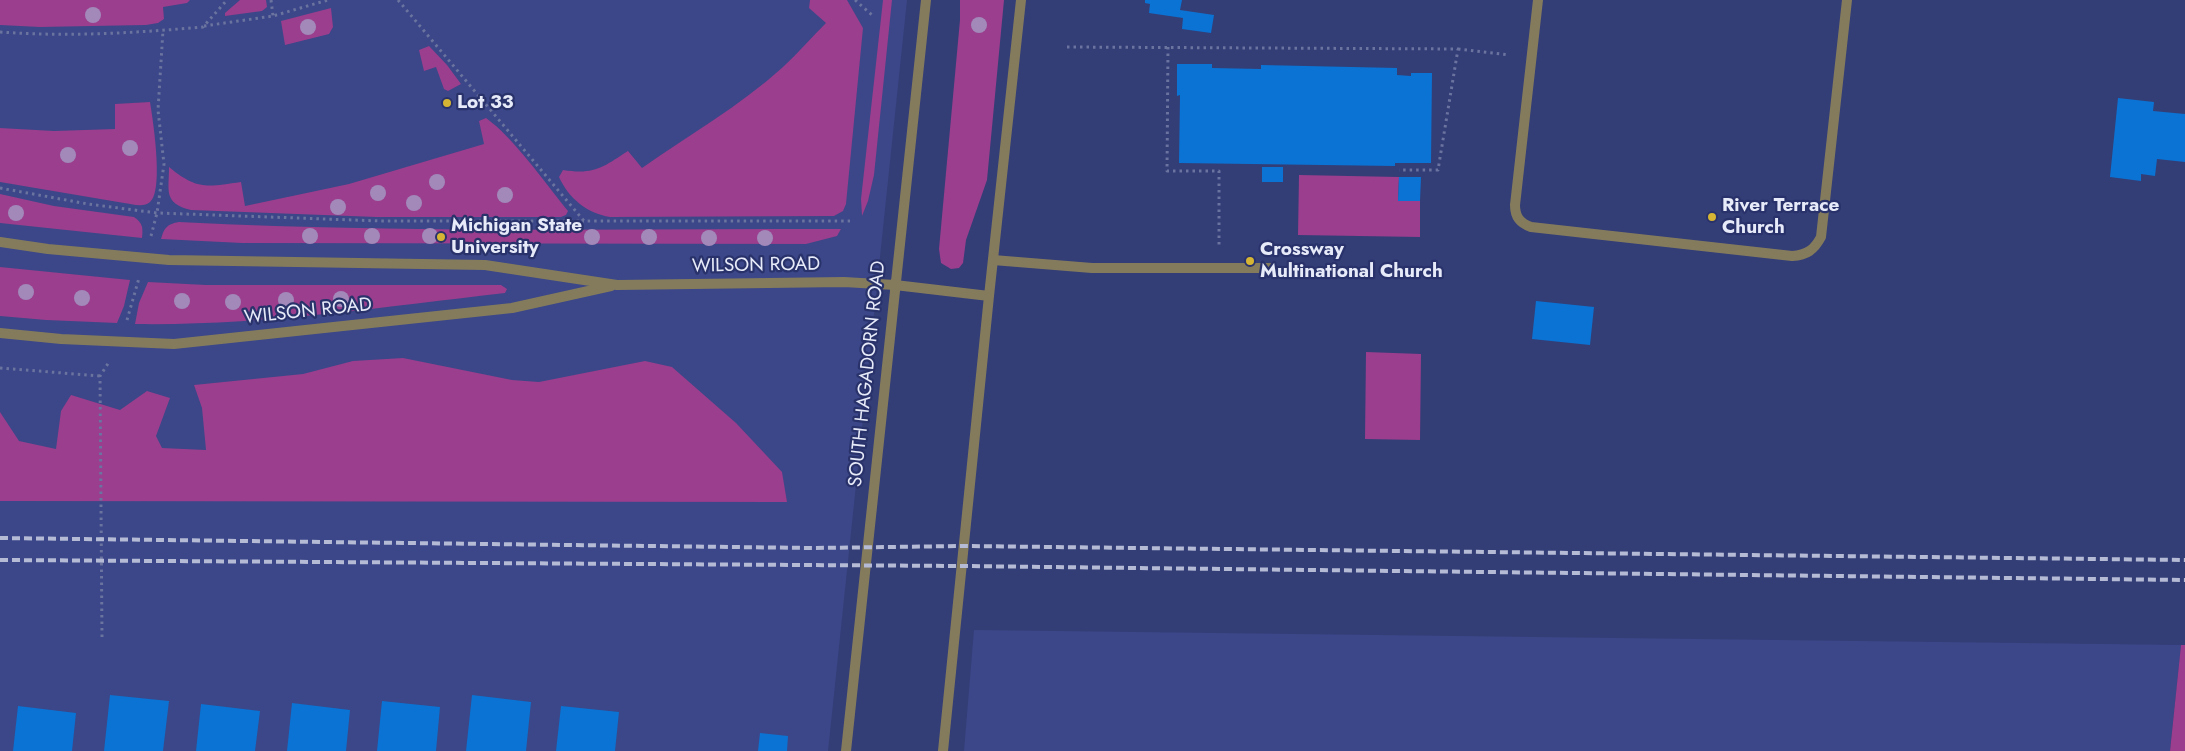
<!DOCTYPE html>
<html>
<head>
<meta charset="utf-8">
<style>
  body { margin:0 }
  canvas { display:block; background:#333d76 }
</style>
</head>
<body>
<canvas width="2185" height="751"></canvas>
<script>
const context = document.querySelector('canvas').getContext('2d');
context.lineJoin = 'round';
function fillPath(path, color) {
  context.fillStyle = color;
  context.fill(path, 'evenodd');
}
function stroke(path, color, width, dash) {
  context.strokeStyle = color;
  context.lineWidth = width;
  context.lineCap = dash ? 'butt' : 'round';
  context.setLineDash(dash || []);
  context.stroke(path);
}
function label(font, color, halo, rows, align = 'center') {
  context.font = font + ' Jost,sans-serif';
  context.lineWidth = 4.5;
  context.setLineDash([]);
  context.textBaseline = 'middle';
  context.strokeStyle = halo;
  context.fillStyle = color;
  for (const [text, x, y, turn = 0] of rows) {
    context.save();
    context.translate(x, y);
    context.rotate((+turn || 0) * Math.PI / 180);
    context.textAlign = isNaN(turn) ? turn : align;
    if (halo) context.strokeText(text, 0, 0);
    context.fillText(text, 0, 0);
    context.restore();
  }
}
fillPath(new Path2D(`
  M0,0H907L828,751H0Z
  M974,630L2181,645L2170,751H964Z`), '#3b4788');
fillPath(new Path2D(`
  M0,0H190L187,3L163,7L164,19L158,23L146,25L40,27L0,25Z
  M240,0H266L267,7L262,11L225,16V13Z
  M810,0H847L863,28L846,204L843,211L834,216L610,217C587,213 569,199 559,177L563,170C595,175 603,167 628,151L642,168C689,135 740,106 783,67C798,53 812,37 826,23L809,8Z
  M883,0H892L874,175L868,201L862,216L861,199Z
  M960,0H1004L987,180L966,240L963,263L959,268L951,269L941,263L939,249L960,20Z
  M331,8L333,27L329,34L285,45L281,21Z
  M429,46L447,65L461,84L448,91L444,89L436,67L424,71L419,50Z
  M150,102C153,120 164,191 150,202C144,208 131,204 124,203L0,182V128L54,131L115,129V104Z
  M486,118C513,137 546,184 568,211L566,215L561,217H376L191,210C163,203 169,191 169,167C197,190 206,187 241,182L245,206L349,184L484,144L479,121Z
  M1299,175L1399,177L1398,201H1420V237L1298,235Z
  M0,194L54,206L134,217C143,223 143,228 142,238L0,223Z
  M179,222C400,233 621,229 841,229L837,236L806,244L242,243L161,239C164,228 167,224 179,222Z
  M0,267L130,280L124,306L117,323L46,320L0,316Z
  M148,282L206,285H501L507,289L505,293C382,307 258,326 135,324L139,303Z
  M1366,352L1421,354L1420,440L1365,439Z
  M403,358L512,380L539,382L645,361L672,367L736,423L782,472L787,502L0,501V412L19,441L56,449L61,411L71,395L120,410L147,391L170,398L156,436L162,448L206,450L202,408L194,385L303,374L353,361Z
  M2181,645H2185V751H2170Z`), '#9a3e8d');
fillPath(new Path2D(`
  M1145,0H1182L1180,10L1214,15L1211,33L1182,29L1183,18L1149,13L1150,4L1145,3Z
  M1177,64H1212V68L1261,69V65L1397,68V75L1411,76V73H1432L1431,163H1395V166L1179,163L1180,95L1177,96Z
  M2118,98L2154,102L2153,111L2185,114V162L2157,159L2155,176L2141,174V181L2110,177Z
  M1262,167H1283V182H1262Z
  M1399,177H1421L1420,201H1398Z
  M1536,301L1594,307L1590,345L1532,339Z
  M110,695L169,701L163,751H104Z
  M472,695L531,702L526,751H466Z
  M382,701L440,707L436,751H377Z
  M292,703L350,710L346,751H287Z
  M201,704L260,711L255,751H196Z
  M18,706L76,713L72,751H13Z
  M561,706L619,712L615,751H556Z
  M760,733L788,736L787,751H758Z`), '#0b73d3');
stroke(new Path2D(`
  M271,0L273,16
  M398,0L584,221H850
  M855,0L872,15
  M204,26L273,16L328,0
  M0,32C68,37 135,33 203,27L227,0
  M1067,47L1458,49L1438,170H1399
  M1168,47L1167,171H1219V247
  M1458,49L1509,55
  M0,188L88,204L157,213L381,221H584
  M151,236L157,213L164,164L158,110L163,30
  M127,320L139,278
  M0,368L100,376
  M102,637L100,376L109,362`), '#6b739f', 3, [2.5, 4]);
stroke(new Path2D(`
  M1538,0L1515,205C1515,217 1520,223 1531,227L1792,256C1807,255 1814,250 1821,237L1847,0
  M993,260L1092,268H1269`), '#847b5d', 10);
stroke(new Path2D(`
  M0,242L48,249L169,260L485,265L617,285L844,282L895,285L989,296
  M0,333L61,339L174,344L512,308L611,286
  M846,751L926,0
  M943,751L989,296L1021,0`), '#847b5d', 10);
stroke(new Path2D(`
  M0,538L813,548L964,546L2185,560
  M0,560L962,566L2185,580`), '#b5bbd5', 4, [8, 4]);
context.fillStyle = '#a289ba';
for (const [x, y] of [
  [93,15],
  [979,25],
  [308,27],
  [130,148],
  [68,155],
  [437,182],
  [378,193],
  [505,195],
  [414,203],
  [338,207],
  [16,213],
  [310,236],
  [372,236],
  [430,236],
  [592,237],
  [649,237],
  [709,238],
  [765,238],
  [26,292],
  [82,298],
  [341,299],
  [286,300],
  [182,301],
  [233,302]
]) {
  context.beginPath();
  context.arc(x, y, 8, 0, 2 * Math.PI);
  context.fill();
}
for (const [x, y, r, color] of [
  [447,103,5,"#d6b534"],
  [1712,217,5,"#d6b534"],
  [441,237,5,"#d6b534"],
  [1250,261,5,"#d6b534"]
]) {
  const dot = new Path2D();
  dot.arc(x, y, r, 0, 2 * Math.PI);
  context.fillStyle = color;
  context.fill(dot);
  stroke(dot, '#29326a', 2);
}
label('bold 19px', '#e7ebf9', '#29326a', [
  ["Lot 33",457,103],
  ["River Terrace",1722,206],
  ["Church",1722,228],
  ["Michigan State",451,226],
  ["University",451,248],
  ["Crossway",1260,250],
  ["Multinational Church",1260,272]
], 'left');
label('19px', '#e7ebf9', '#29326a', [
  ["WILSON ROAD",756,266,-1],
  ["WILSON ROAD",308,312,-6],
  ["SOUTH HAGADORN ROAD",868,374,-84]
]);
</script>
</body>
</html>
